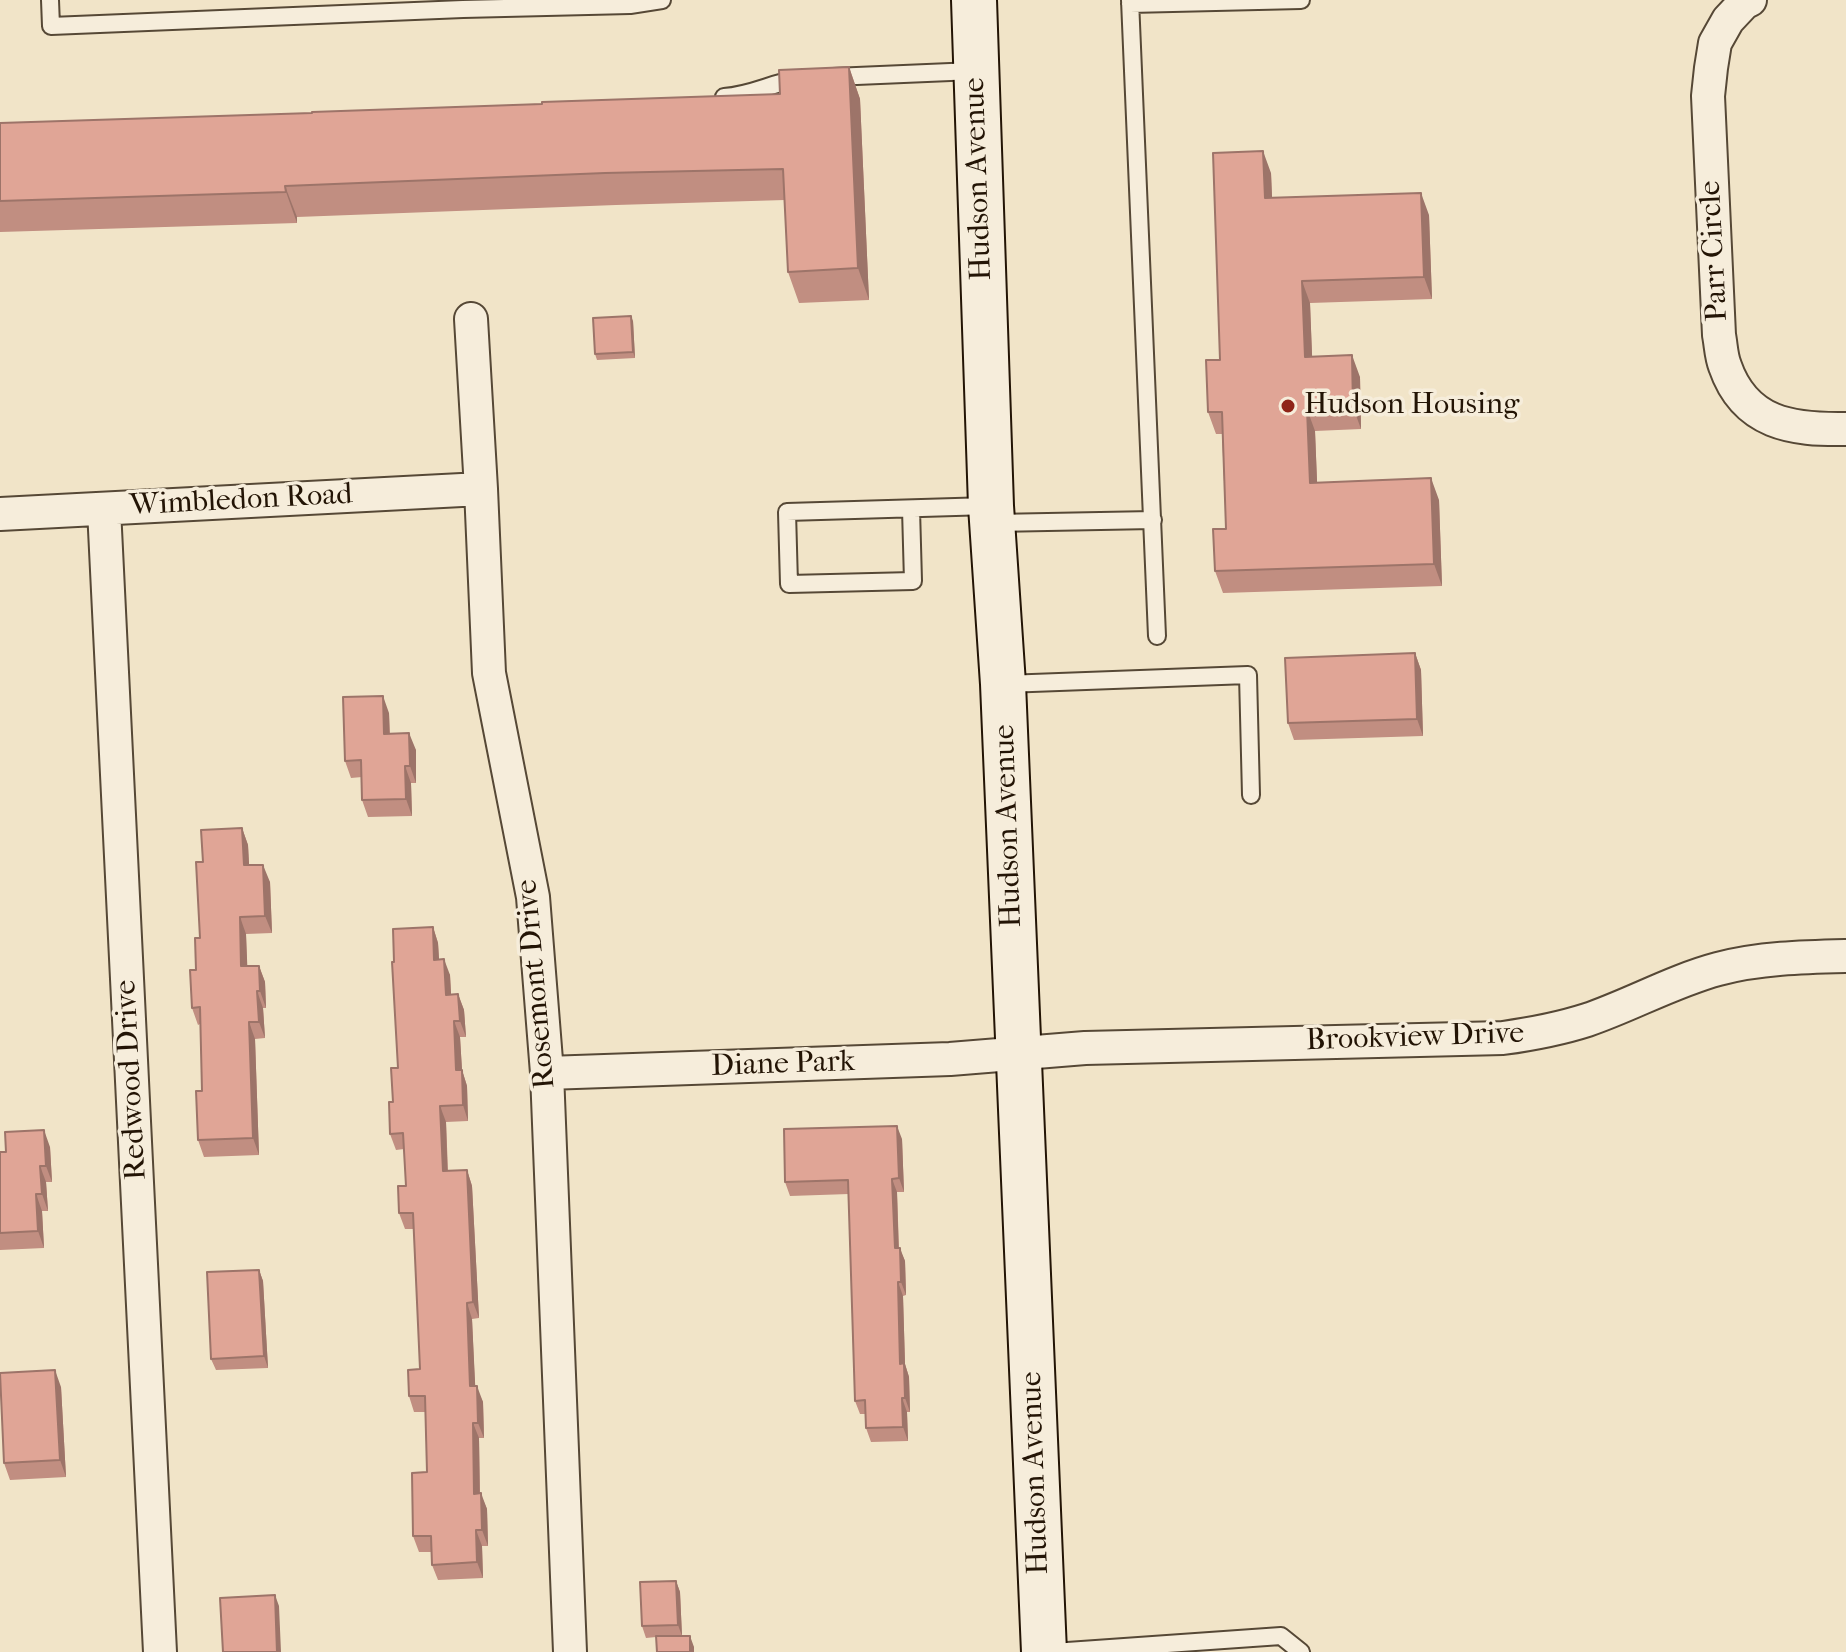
<!DOCTYPE html>
<html>
<head>
<meta charset="utf-8">
<style>
  body { margin:0 }
  canvas { display:block; background:#f1e4c8 }
</style>
</head>
<body>
<canvas width="1846" height="1652"></canvas>
<script>
const context = document.querySelector('canvas').getContext('2d');
context.lineJoin = 'round';
function stroke(path, color, width, dash) {
  context.strokeStyle = color;
  context.lineWidth = width;
  context.lineCap = dash ? 'butt' : 'round';
  context.setLineDash(dash || []);
  context.stroke(path);
}
function fillPath(path, color) {
  context.fillStyle = color;
  context.fill(path, 'evenodd');
}
function label(font, color, halo, rows, align = 'center') {
  context.font = font + ' "IM FELL French Canon",serif';
  context.lineWidth = 7;
  context.setLineDash([]);
  context.textBaseline = 'middle';
  context.strokeStyle = halo;
  context.fillStyle = color;
  for (const [text, x, y, turn = 0] of rows) {
    context.save();
    context.translate(x, y);
    context.rotate((+turn || 0) * Math.PI / 180);
    context.textAlign = isNaN(turn) ? turn : align;
    if (halo) context.strokeText(text, 0, 0);
    context.fillText(text, 0, 0);
    context.restore();
  }
}
const service = new Path2D(`
  M50,0L51,26L463,9L630,5L662,0
  M1130,0L1157,636
  M1130,4L1301,0
  M833,77L974,71
  M724,97C753,95 771,83 798,79
  M911,509L913,581L789,584L787,512L989,506
  M995,523L1153,520
  M1005,684L1248,675L1251,795
  M1053,1652L1281,1636L1301,1652`);
const minor = new Path2D(`
  M1750,0L1744,3L1728,20L1715,43L1711,68L1708,96L1719,335C1721,345 1721,356 1725,366C1745,424 1792,430 1846,429
  M471,319L481,489L489,673L533,897L547,1073L570,1652
  M104,509L160,1652
  M0,514L481,489
  M547,1073L950,1059L1085,1048L1503,1038C1532,1034 1559,1029 1587,1020C1631,1005 1673,981 1718,969C1759,958 1804,957 1846,956`);
const secondary = new Path2D(`
  M974,0L991,506L1003,684L1044,1652`);
stroke(service, '#564836', 20);
stroke(minor, '#564836', 36);
stroke(secondary, '#231405', 48);
stroke(service, '#f6eddb', 16);
stroke(minor, '#f6eddb', 32);
stroke(secondary, '#f6eddb', 44);
fillPath(new Path2D(`
  M849,67L860,99L869,300L799,303L788,272L785,200L616,205L297,217V223L0,232V123L312,113L780,94Z
  M1271,173L1272,198L1429,215L1432,299L1310,303L1312,357L1360,377L1361,429L1315,431L1317,482L1439,500L1442,586L1223,593L1215,571L1226,529L1222,434H1216L1208,412Z
  M633,321L635,358L597,360L595,354Z
  M1415,653L1421,670L1423,736L1294,740L1288,723Z
  M389,713L390,734L416,750V783H411L412,816L368,817L362,800V777L351,778L345,761Z
  M242,828L248,845L249,865L270,882L272,933L246,934L247,966H259L265,982L266,1008H263L265,1038L255,1039L259,1155L204,1157L198,1140L202,1091L200,1024L198,1025L192,1008L200,938L203,862Z
  M433,927L438,943L439,959L450,975L451,995L458,994L464,1010L466,1037H460L462,1070L467,1086L468,1121L446,1122L448,1170H467L472,1186L479,1318L472,1319L475,1386L483,1402L484,1438H479L480,1493L487,1509L488,1546H482L483,1578L438,1580L432,1565V1552H419L413,1536L427,1472L425,1412H414L409,1396L420,1369L414,1229H405L399,1213L406,1186L404,1149L396,1150L390,1134L393,1102L398,1068Z
  M902,1139L904,1192H897L899,1248L905,1261L906,1295L903,1296L905,1364L909,1377L910,1412H907L908,1441L871,1442L866,1428V1414H860L855,1401L849,1194L790,1196L785,1182Z
  M50,1147L52,1182H46L48,1211H42L44,1248L0,1250V1152Z
  M259,1270L263,1281L268,1368L216,1370L211,1359Z
  M61,1387L66,1477L10,1480L4,1463Z
  M676,1581L680,1592L682,1636L694,1647L656,1637L646,1638L642,1626Z`), '#c18e81');
fillPath(new Path2D(`
  M849,67L860,99L869,300L858,268Z
  M1263,151L1271,173L1273,220L1265,198Z
  M285,186L297,217V223L286,192Z
  M1421,193L1429,215L1432,299L1424,277Z
  M1302,281L1310,303L1313,379L1305,357Z
  M631,316L633,321L635,358L633,352Z
  M1352,355L1360,377L1361,429L1353,407Z
  M1307,409L1315,431L1318,505L1310,483Z
  M1431,478L1439,500L1442,586L1434,564Z
  M1415,653L1421,670L1423,736L1417,719Z
  M383,696L389,713L390,751L384,734Z
  M409,733L416,750V783L410,766Z
  M405,766L411,783L412,816L406,799Z
  M242,828L248,845L250,882L244,865Z
  M263,865L270,882L272,933L265,916Z
  M240,917L246,934L248,983L241,966Z
  M433,927L438,943L440,975L434,960Z
  M444,959L450,975L452,1011L446,995Z
  M259,966L265,982L266,1008L260,991Z
  M257,991L263,1008L265,1038L259,1022Z
  M458,994L464,1010L466,1037L460,1021Z
  M454,1021L460,1037L462,1070L467,1086L468,1121L463,1105L456,1070Z
  M249,1022L255,1039L259,1155L253,1138Z
  M440,1106L446,1122L448,1187L443,1171Z
  M897,1126L902,1139L904,1192L899,1178Z
  M44,1130L50,1147L52,1182L46,1166Z
  M40,1166L46,1182L48,1211L42,1194Z
  M467,1170L472,1186L479,1318L473,1302Z
  M892,1179L897,1192L899,1261L895,1248Z
  M36,1194L42,1211L44,1248L38,1231Z
  M900,1248L905,1261L906,1295L901,1282Z
  M259,1270L263,1281L268,1368L264,1356Z
  M898,1282L903,1296L905,1364L909,1377L910,1412L905,1398L900,1364Z
  M467,1303L472,1319L476,1402L470,1386Z
  M55,1370L61,1387L66,1477L60,1460Z
  M477,1386L483,1402L484,1438L478,1423Z
  M902,1398L907,1412L908,1441L903,1427Z
  M473,1423L479,1438L480,1510L474,1494Z
  M481,1493L487,1509L488,1546L482,1530Z
  M476,1530L482,1546L483,1578L477,1562Z
  M676,1581L680,1592L682,1636L678,1625Z
  M275,1595L279,1606L281,1652H277Z
  M690,1636L694,1647V1652H690Z`), '#9d7469');
const building = new Path2D(`
  M849,67L858,268L788,272L783,169L605,173L285,186L286,192L0,201V123L312,113V112L542,104V102L780,94L779,70Z
  M1263,151L1265,198L1421,193L1424,277L1302,281L1305,357L1352,355L1353,407L1307,409L1310,483L1431,478L1434,564L1215,571L1213,529H1226L1222,412H1208L1206,360H1220L1213,153Z
  M631,316L633,352L595,354L593,318Z
  M1415,653L1417,719L1288,723L1285,658Z
  M383,696L384,734L409,733L410,766H405L406,799L362,800L361,760L345,761L343,697Z
  M242,828L244,865H263L265,916L240,917L241,966H259L260,991H257L259,1022H249L253,1138L198,1140L196,1091H202L200,1007L192,1008L190,970H196L195,938H200L196,862H203L201,830Z
  M433,927L434,960L444,959L446,995L458,994L460,1021H454L456,1070H462L463,1105L440,1106L443,1171L467,1170L473,1302L467,1303L470,1386H477L478,1423H473L474,1494L481,1493L482,1530H476L477,1562L432,1565L431,1536H413L412,1473L427,1472L425,1396H409L408,1370L420,1369L413,1213H399L398,1186H406L403,1133L390,1134L389,1102H393L391,1068H398L392,962H394L393,929Z
  M897,1126L899,1178L892,1179L895,1248H900L901,1282H898L900,1364L904,1363L905,1398H902L903,1427L866,1428L865,1400L855,1401L848,1180L785,1182L784,1129Z
  M44,1130L46,1166H40L42,1194H36L38,1231L0,1233V1152H6L5,1132Z
  M259,1270L264,1356L211,1359L207,1272Z
  M55,1370L60,1460L4,1463L0,1373Z
  M676,1581L678,1625L642,1626L640,1582Z
  M275,1595L277,1652H223L220,1598Z
  M656,1636H690V1652H657Z`);
fillPath(building, '#e0a596');
stroke(building, '#9d7469', 2);
for (const [x, y, r, color] of [
  [1288,406,8,"#8f2418"]
]) {
  const dot = new Path2D();
  dot.arc(x, y, r, 0, 2 * Math.PI);
  context.fillStyle = color;
  context.fill(dot);
  stroke(dot, '#f6eddb', 3);
}
label('30px', '#231405', '#f6eddb', [
  ["Hudson Avenue",979,179,-92],
  ["Parr Circle",1715,251,-93],
  ["Wimbledon Road",241,501,-3],
  ["Hudson Avenue",1009,826,-92],
  ["Rosemont Drive",537,984,-95],
  ["Brookview Drive",1415,1038,-2],
  ["Diane Park",783,1065,-2],
  ["Redwood Drive",132,1080,-93],
  ["Hudson Avenue",1036,1473,-92]
]);
label('30px', '#231405', '#f6eddb', [
  ["Hudson Housing",1304,406]
], 'left');
</script>
</body>
</html>
